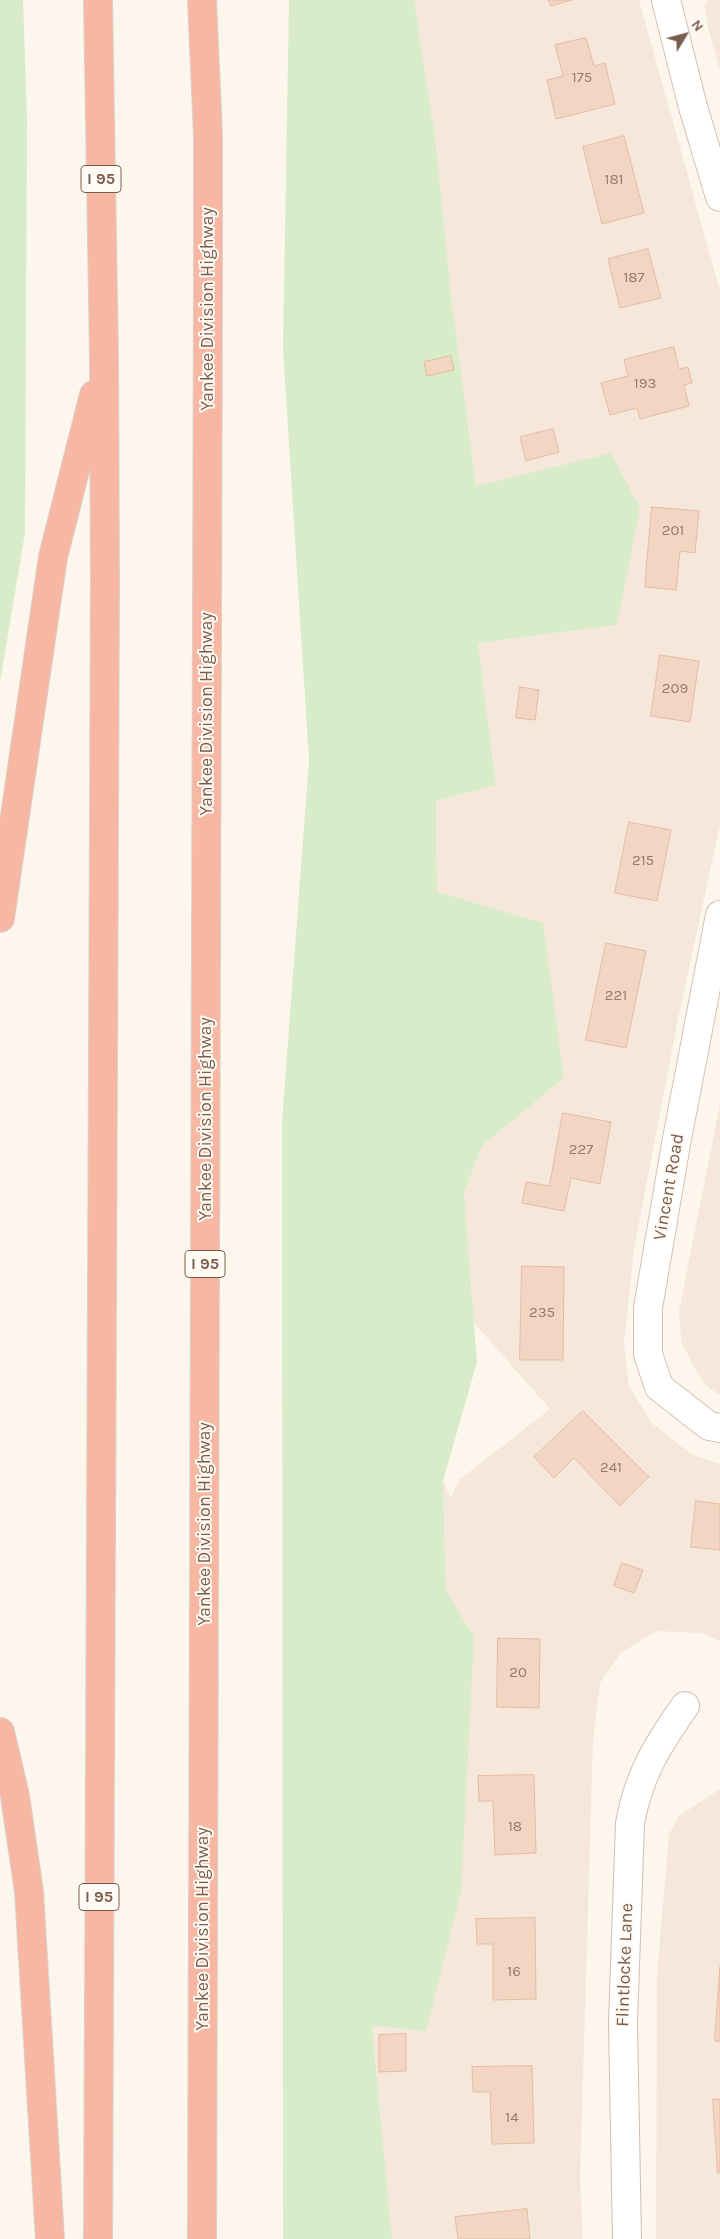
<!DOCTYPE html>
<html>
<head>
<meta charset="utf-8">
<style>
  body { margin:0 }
  #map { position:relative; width:720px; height:2239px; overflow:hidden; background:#fdf6ec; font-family:Karla,sans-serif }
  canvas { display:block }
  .north { position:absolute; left:660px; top:10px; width:50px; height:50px; -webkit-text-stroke:4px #fffaf3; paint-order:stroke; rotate:53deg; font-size:14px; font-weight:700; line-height:20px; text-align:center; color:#7a5c4d }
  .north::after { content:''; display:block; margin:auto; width:18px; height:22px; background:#7a5c4d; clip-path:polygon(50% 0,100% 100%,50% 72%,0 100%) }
</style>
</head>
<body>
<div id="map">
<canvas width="720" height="2239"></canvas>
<div class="north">N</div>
</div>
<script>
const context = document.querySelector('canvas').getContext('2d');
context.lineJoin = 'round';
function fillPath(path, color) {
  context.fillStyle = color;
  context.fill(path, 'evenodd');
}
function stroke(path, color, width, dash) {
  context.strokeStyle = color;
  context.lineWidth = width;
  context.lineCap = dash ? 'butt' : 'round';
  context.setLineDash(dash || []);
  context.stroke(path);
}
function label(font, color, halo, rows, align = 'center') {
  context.font = font + ' Karla,sans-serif';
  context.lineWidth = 4;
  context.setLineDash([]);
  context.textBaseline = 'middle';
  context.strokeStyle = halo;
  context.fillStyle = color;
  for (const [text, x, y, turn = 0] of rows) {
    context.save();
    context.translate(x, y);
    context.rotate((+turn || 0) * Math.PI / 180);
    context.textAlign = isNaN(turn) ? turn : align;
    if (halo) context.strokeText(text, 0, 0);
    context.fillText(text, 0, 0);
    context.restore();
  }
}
fillPath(new Path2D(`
  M414,0H639L720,291V825L679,1014L634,1249L624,1343L629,1387L653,1424L693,1455L720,1464V1641L702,1633L656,1631L621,1653L600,1683L593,1740L580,2180L583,2239H392L372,2026L426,2031L474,1636L446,1591L443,1481L451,1498L459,1480L550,1409L474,1323L464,1193L482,1146L564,1078L437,892L436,801L496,785L478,643L617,625L611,453L476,486L452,303L436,144Z
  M708,0H720V71L708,28L705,5Z
  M720,1104V1395L709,1388L696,1371L681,1341L679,1311Z
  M720,1789V2239H656L657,1975L669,1834L679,1816Z`), '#f5e8da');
fillPath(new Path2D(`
  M0,0H23L27,119L25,533L0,682Z
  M289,0H414L436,144L452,303L476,486L611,453L640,508L617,625L478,643L496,785L436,801L437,892L543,923L564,1078L482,1146L464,1193L477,1362L443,1481L446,1591L474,1636L461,1891L426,2031L372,2026L392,2239H283L282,1122L309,760L283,349Z`), '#d8ecc9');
const building = new Path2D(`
  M549,0H572L551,6Z
  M586,38L594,66L605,63L615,104L556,119L547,80L563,76L555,45Z
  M624,136L644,213L602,224L583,147Z
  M648,249L661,298L620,308L608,259Z
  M674,347L679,369L688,367L692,383L684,385L689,406L640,419L637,408L610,415L601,383L628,376L624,360Z
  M451,356L454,370L427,376L424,362Z
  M553,429L559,452L526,461L520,437Z
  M652,507L699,511L695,553L680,551L676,590L645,587Z
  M660,655L699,661L690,722L651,716Z
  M520,687L539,690L535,720L516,718Z
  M629,822L671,830L657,901L615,893Z
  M606,943L646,951L626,1048L586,1040Z
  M563,1113L611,1122L600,1184L571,1178L564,1211L522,1203L526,1182L549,1186Z
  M522,1266L564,1267L563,1360H520Z
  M583,1411L649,1477L620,1506L574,1458L554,1478L534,1457Z
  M696,1501L720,1504V1550L691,1547Z
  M622,1563L643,1570L634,1593L614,1586Z
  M498,1638L540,1639L539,1708L497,1707Z
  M534,1775L536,1853L495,1855L493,1801H479L478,1776Z
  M535,1918L536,1999L493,2000V1944H477L476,1919Z
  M720,1967V2042L715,2041Z
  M406,2034V2071L379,2072V2035Z
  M532,2066L534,2143L492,2144L490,2092H473L472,2067Z
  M713,2099H720V2173H718Z
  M527,2209L530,2239H458L455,2217Z`);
fillPath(building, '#f3d5c3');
stroke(building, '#e6bba3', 1);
const street = new Path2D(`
  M627,2239L623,2023L630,1823C639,1774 657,1746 685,1706`);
const secondary = new Path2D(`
  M666,0L693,107L720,197
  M720,915L676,1144L648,1308V1354L659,1387L709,1426L720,1428`);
const highway = new Path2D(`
  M0,918L53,557L94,395
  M0,1732L15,1796L29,1892L50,2239
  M98,2239L105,581L104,358L98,0
  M202,2239L208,288V136L202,0`);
stroke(street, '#d1beb0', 30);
stroke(secondary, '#d6c0b0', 30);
stroke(highway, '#dad1cd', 30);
stroke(street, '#fff', 28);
stroke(secondary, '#fff', 28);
stroke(highway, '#f7b7a3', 28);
label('15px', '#987a6a', null, [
  ["175",582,78],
  ["181",614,180],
  ["187",634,278],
  ["193",645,384],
  ["201",673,531],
  ["209",675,689],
  ["215",643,861],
  ["221",616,996],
  ["227",581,1150],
  ["235",542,1313],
  ["241",611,1468],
  ["20",518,1673],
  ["18",515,1827],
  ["16",514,1972],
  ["14",512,2118]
]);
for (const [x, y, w] of [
  [101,179,40],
  [205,1264,40],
  [99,1897,40]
]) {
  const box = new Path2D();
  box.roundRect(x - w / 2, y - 13.5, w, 27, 4);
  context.fillStyle = '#fffaf3';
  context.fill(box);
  stroke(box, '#7a5c4d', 1);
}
label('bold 16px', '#7a5c4d', null, [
  ["I 95",101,179],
  ["I 95",205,1264],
  ["I 95",99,1897]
]);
label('18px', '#7a5c4d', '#fffaf3', [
  ["Yankee Division Highway",208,309,-90],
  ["Yankee Division Highway",207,714,-90],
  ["Yankee Division Highway",206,1119,-90],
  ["Vincent Road",669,1187,-80],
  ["Yankee Division Highway",205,1524,-90],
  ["Yankee Division Highway",203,1929,-90],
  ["Flintlocke Lane",625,1965,-88]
]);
</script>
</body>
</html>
